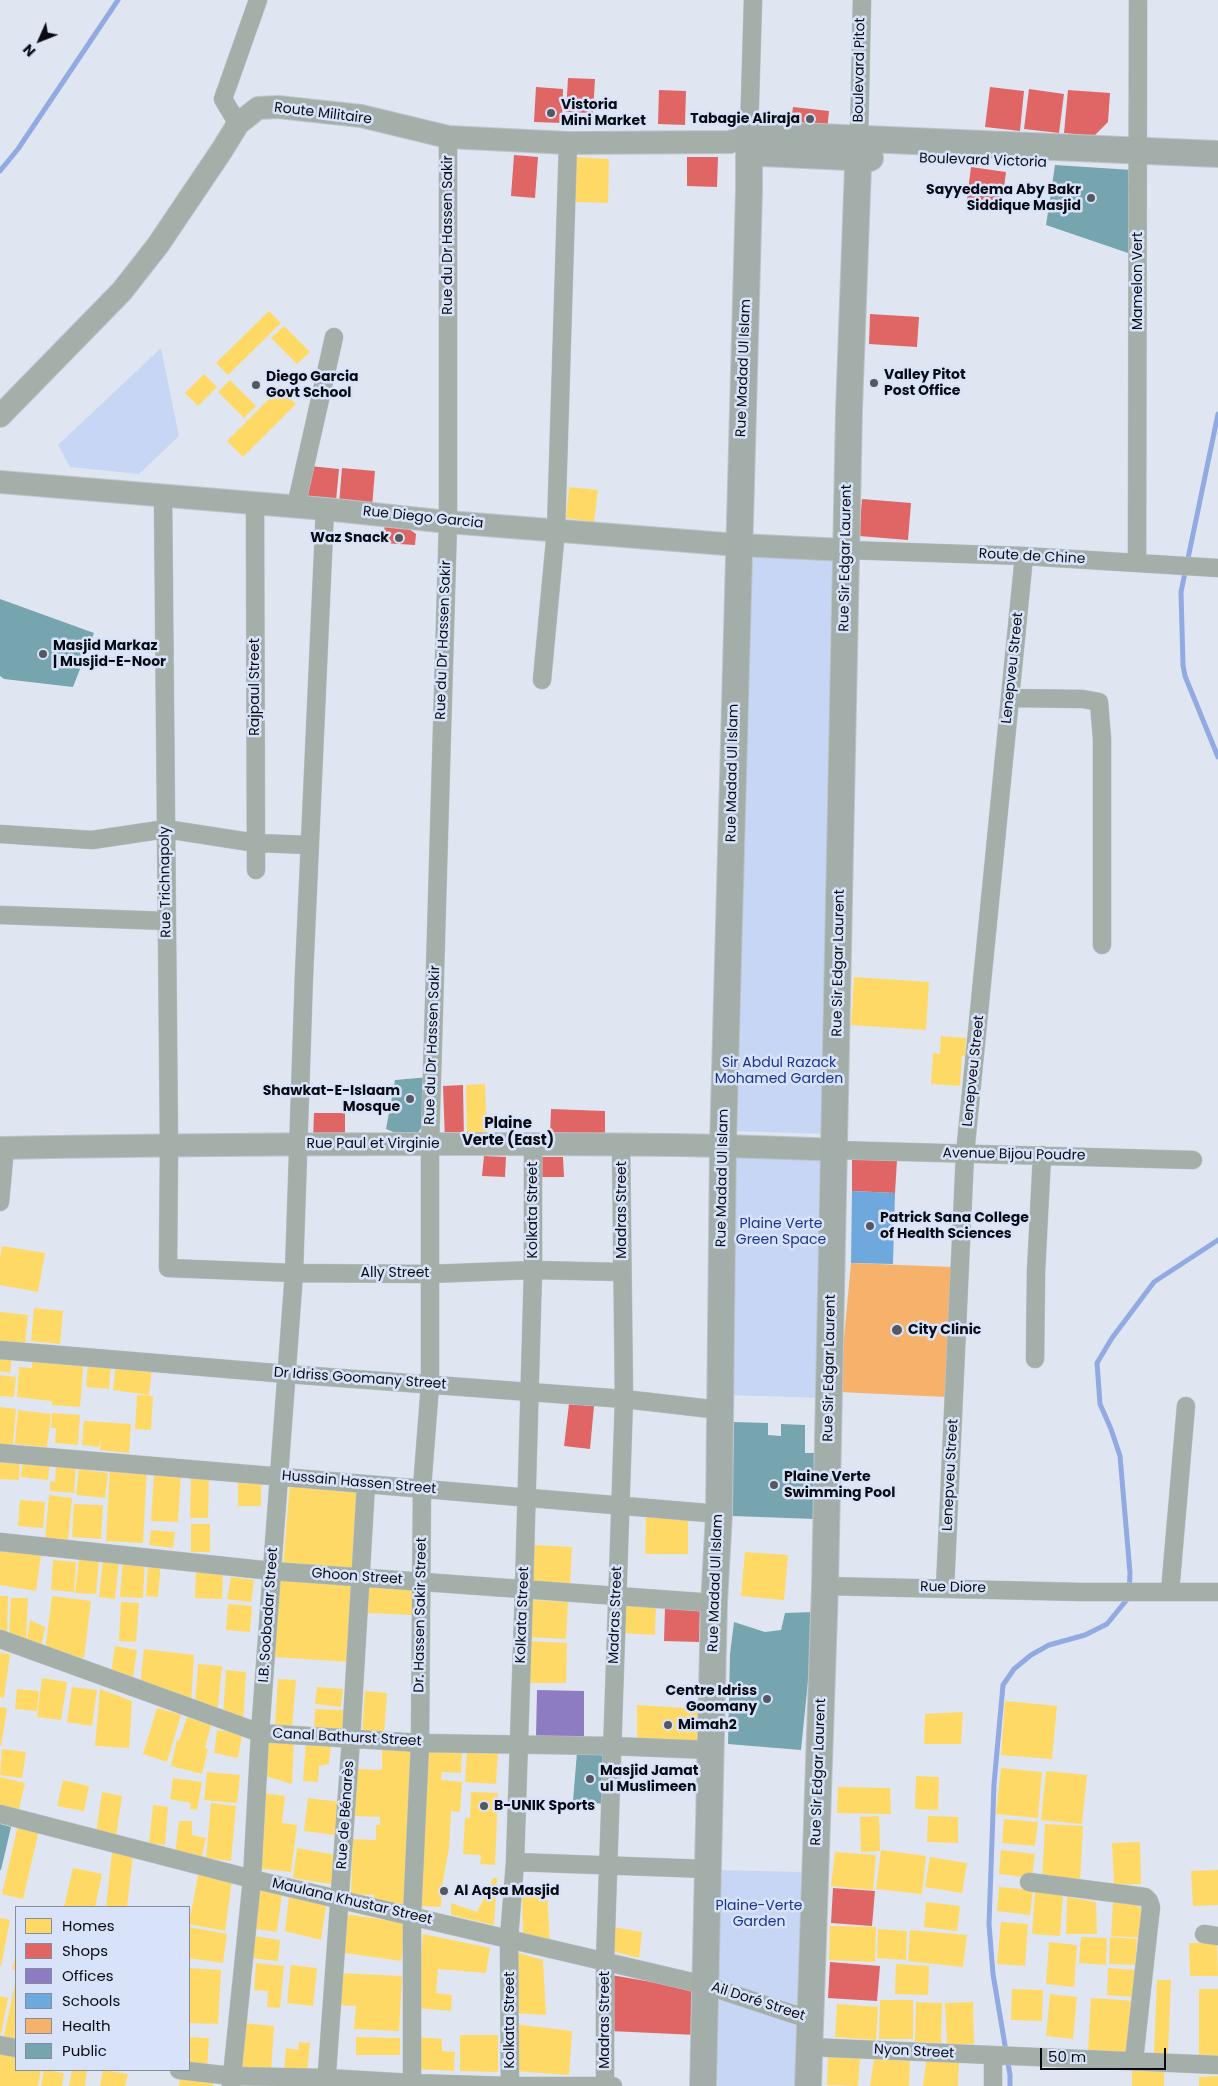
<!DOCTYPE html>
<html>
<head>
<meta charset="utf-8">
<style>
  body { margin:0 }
  #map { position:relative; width:1218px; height:2086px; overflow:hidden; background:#e0e6f1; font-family:Poppins,sans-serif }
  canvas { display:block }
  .legend { position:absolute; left:15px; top:1906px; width:175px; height:165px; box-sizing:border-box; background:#d8e3f9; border:1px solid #858d9d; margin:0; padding:6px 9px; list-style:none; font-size:15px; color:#090c14 }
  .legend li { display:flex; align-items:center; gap:10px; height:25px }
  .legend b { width:25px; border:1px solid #858d9d }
  .north { position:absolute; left:15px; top:15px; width:50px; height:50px; -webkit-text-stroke:4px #d8e3f9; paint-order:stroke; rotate:226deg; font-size:14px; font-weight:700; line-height:20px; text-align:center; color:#090c14 }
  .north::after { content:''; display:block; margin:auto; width:18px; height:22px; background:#090c14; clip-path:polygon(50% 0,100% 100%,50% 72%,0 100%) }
  .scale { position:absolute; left:1040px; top:2048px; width:126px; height:22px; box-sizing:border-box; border:2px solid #090c14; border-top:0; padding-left:6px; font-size:15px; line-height:18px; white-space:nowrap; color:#090c14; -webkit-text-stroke:4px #d8e3f9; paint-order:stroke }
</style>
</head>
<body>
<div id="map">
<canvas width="1218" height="2086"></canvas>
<ul class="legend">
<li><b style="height:14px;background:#ffd966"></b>Homes</li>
<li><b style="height:14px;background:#e06666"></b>Shops</li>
<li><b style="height:14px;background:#8e7cc3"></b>Offices</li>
<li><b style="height:14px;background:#6fa8dc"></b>Schools</li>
<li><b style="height:14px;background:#f6b26b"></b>Health</li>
<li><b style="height:14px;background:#76a5af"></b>Public</li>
</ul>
<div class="north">N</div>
<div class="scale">50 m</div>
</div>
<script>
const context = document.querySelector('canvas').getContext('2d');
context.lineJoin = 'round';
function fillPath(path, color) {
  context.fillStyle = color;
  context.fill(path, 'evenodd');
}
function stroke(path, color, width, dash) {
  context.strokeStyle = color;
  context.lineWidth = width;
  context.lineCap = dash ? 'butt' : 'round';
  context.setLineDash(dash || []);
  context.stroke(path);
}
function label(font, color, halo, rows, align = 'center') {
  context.font = font + ' Poppins,sans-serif';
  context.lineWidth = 5;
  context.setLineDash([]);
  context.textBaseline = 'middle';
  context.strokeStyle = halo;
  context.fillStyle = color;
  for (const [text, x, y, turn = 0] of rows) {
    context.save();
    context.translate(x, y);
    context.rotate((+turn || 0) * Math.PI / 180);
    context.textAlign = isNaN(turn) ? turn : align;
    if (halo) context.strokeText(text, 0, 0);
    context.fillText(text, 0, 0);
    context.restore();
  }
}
fillPath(new Path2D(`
  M161,348L179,436L139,474L70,467L58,445Z
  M745,554L836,555L827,1134L728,1131Z
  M733,1149L832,1152L826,1398L727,1395Z
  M715,1870L804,1872L796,2086H712Z`), '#c7d6f4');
fillPath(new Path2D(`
  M576,157L609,159L608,203L575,202Z
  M269,311L281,323L228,375L216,363Z
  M284,326L310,352L297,364L271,338Z
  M204,374L217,387L198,406L185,393Z
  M230,380L256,406L244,418L218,392Z
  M280,388L296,404L243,457L227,441Z
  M569,487L598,490L594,522L566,518Z
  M854,977L929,982L926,1030L851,1025Z
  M941,1036L966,1038L965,1056H962L960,1086L931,1084L933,1053L940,1054Z
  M485,1084L487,1139L467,1140L466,1085Z
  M2,1246L45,1253L38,1292L0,1285V1259Z
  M34,1308L63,1311L60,1344L31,1341Z
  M0,1312L28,1315L25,1345L0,1343Z
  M0,1355L12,1356L10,1373L0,1371Z
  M32,1357L84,1358L80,1407L52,1405V1401L17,1397L19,1367L32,1368Z
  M88,1361L111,1364L109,1389L86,1387Z
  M116,1363L152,1368L149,1395L113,1390Z
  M0,1375L16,1377L14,1397L0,1396Z
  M137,1395L153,1396L151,1430L135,1429Z
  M0,1407L16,1409L13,1445L0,1444Z
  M18,1410L51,1414L47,1447L15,1444Z
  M52,1413L80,1415L78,1445L55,1443L56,1428H51Z
  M84,1421L131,1424L129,1453L100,1450L101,1437L99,1447L82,1445Z
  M0,1457L20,1458L19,1480L0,1479Z
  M23,1459L50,1461L48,1480L21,1477Z
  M56,1464L76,1465L74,1493L50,1491V1481L55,1482Z
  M110,1467L147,1469L143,1543L106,1541Z
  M79,1469L108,1473L105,1498L76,1495Z
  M154,1472L181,1474L178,1522L151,1521Z
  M191,1475L209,1476L208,1518H190Z
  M238,1477H261V1506H238Z
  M290,1481L362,1487L356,1574L283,1568Z
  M49,1495L72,1498L68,1541L45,1539Z
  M20,1500L45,1502L43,1528L18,1526Z
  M74,1504L103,1505L101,1539L72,1537Z
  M646,1517H688V1554H645Z
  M191,1524H210V1552H191Z
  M151,1530L175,1532L173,1548L149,1545Z
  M533,1545L572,1547L570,1584L531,1581Z
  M0,1549L41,1555L36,1591L0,1585Z
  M745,1552L788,1555L784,1600L741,1596Z
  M79,1558L99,1560L96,1594L75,1593Z
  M123,1558L145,1559L143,1598L120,1597Z
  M103,1559L119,1561L115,1599L99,1597Z
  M53,1560L76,1562L74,1592L51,1590Z
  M148,1564H161L158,1597L146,1596Z
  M196,1569L223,1571L222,1599L195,1598Z
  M231,1577L254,1580L251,1602L227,1599Z
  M277,1578L354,1583L350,1662L274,1657Z
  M369,1585L413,1586V1615L368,1613Z
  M0,1596H8L7,1636L0,1634Z
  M52,1596L91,1601L84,1658L45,1652Z
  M11,1598H28L26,1640L9,1639Z
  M529,1600L568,1602L566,1639L528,1637Z
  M621,1601L656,1602L655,1635L620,1633Z
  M121,1602L139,1603L136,1642L119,1641Z
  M228,1604L252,1606L250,1632L226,1630Z
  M30,1620L45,1627L41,1649L26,1647Z
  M528,1641L567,1643L566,1683H529Z
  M115,1646L137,1650L133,1677L111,1673Z
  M144,1649L194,1655L191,1704L140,1686Z
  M0,1653L10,1654L4,1698L0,1697Z
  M198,1664L222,1666L218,1707L195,1705Z
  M226,1670L246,1672L243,1724L223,1717Z
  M42,1678L67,1682L61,1720L37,1717Z
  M278,1679L296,1680L292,1727L275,1725Z
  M72,1687L97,1690L92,1726L67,1722Z
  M317,1687L343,1689L341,1707L315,1704Z
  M17,1689L39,1691L37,1711L15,1709Z
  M100,1689L132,1701L129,1748L95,1746Z
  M365,1691L387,1693L384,1735L362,1733Z
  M1005,1701L1057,1706L1052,1759L1001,1755Z
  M637,1705L702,1709L697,1743L637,1741Z
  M0,1707L7,1708L1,1746H0Z
  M157,1708L181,1715L167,1762L143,1754Z
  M315,1709L344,1710L342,1731L314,1729Z
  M963,1712L961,1744H924L925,1714Z
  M187,1717L211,1725L205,1748L208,1749L202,1774L171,1766L177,1740L179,1741Z
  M217,1730L242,1734L238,1758L214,1753Z
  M267,1737L294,1739L292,1784L265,1776Z
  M306,1742L331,1744L329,1764L319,1766L318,1782L303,1781Z
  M426,1747L462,1749L461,1773L442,1772L441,1780L462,1782L460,1812L451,1811L449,1848L442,1886L441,1907L417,1906Z
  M382,1748L416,1749L411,1905L374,1904V1895L351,1894L353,1839L376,1840V1825H380V1817L354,1816L356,1769L382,1770Z
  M467,1748L498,1750L496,1784L465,1782Z
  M2,1749L26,1752L22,1778L0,1775Z
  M1001,1768L1042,1772L1038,1818L996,1814Z
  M1046,1771L1087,1775L1082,1824L1041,1820Z
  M207,1772L240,1775L237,1803L204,1800Z
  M916,1776L939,1777L938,1810L915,1809Z
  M0,1777L25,1783L19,1809L0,1805Z
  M173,1778L202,1782L197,1810L190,1809L191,1803L170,1799Z
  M63,1780L89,1786L84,1811L57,1806Z
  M838,1787L890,1788L891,1814L837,1813Z
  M102,1792L122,1796L116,1836L96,1833Z
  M471,1792L498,1793L495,1865L480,1864L481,1855L463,1854L465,1818H470Z
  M263,1793L285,1796L282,1823L297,1825L291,1872L255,1868Z
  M308,1798L340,1802L335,1835L304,1831Z
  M211,1803L236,1806L231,1861L206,1858Z
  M153,1805L168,1807L165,1845L149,1843Z
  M879,1816L880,1851L861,1852L860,1817Z
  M928,1816L958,1817V1843L927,1842Z
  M1004,1819L1038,1822L1035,1846L1002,1843Z
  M179,1821H192V1835L206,1838L201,1859L175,1855Z
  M1045,1824L1083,1826L1080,1882L1042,1880Z
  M18,1825L39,1830L23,1899L2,1894Z
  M1140,1842L1141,1884L1114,1885L1112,1843Z
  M297,1848L336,1855L331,1884L293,1878Z
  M881,1850L926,1856L922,1894L876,1889Z
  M1001,1850L1035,1854L1032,1878L999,1874Z
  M835,1852L876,1855L873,1890L831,1886Z
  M112,1853L133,1855L127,1907H106Z
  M930,1857L967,1863L962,1893L925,1887Z
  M73,1868L102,1874L95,1907H64Z
  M199,1870L232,1880L225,1931L189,1924Z
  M1218,1870V1905L1193,1906L1191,1871Z
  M493,1878H497L494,1925L451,1915V1903L477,1912L488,1891Z
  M999,1887L1033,1890L1030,1915L997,1911Z
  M260,1890L282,1893L277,1932L255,1929Z
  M1035,1892L1063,1894L1060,1936L1032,1934Z
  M522,1894H547L550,1942L523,1934Z
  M289,1896L326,1906L321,1940L285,1931Z
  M1067,1897L1096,1902L1097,1934H1066Z
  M926,1902L960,1906L957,1931L924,1927Z
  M1113,1902L1136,1905L1146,1912V1938L1111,1936Z
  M344,1914L406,1923L401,1961L338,1952Z
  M0,1918L10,1920L1,1966H0Z
  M1001,1922L1028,1924L1025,1966L997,1964Z
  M830,1926L876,1927L875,1962L829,1960Z
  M189,1927L227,1934L223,1963L189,1958Z
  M613,1927L642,1932L639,1958L612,1951Z
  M878,1929L907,1931L906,1960L877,1958Z
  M910,1930L967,1935L963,1967L908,1961Z
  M423,1934L490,1948L486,1973L438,1969L436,1993L452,1995L451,2011L417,2008Z
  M253,1936L280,1940L278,1961L250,1958Z
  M1081,1937L1107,1938L1106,1965L1079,1963Z
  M1110,1937L1137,1939L1135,1965L1109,1964Z
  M1049,1942L1077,1945L1074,1987L1046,1984Z
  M1189,1943H1217L1218,1976H1190Z
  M511,1951L543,1960L546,2015L511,2013Z
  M16,1954V1970L12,1969Z
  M256,1963L284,1966L280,2008L267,2007L268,1991L254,1990Z
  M896,1964L929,1966L928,1995L895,1994Z
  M291,1965L317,1968L313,2006L287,2003Z
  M189,1968L221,1970L218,2024L189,2023Z
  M1108,1968L1135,1970L1133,1997L1107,1995Z
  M338,1973L402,1976L399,2031L354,2029L356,2006L337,2005Z
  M1157,1980H1171L1168,2054L1154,2053Z
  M15,1984H16V2039L4,2036Z
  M1012,1989L1043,1990L1042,2021L1011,2020Z
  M1199,1989H1218V2057H1199Z
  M1050,1994L1077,1997L1073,2039L1046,2036Z
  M0,1996L8,1998L1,2035H0Z
  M1091,1998L1135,2001L1132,2053L1088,2051Z
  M880,2000H913V2039H879Z
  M916,2002L942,2003L941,2043L915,2042Z
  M973,2002L974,2044H947L945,2003Z
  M837,2004L878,2007L876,2040L835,2037Z
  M243,2023L274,2026L271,2072L239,2069Z
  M514,2024L572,2031L569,2075L514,2071Z
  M460,2035H498V2072L460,2071Z
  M189,2037L209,2038L207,2070L189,2069Z
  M356,2037L400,2038V2055H356Z
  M419,2037L442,2039V2051L455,2052L454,2071L418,2069Z
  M299,2042L310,2043L307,2073L284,2071L286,2048L298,2050Z
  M0,2050L16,2054V2070H41L38,2086H0Z
  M828,2056L860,2058L858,2086L827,2085Z
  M927,2056L959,2060L958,2086H923Z
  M874,2059L910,2061L909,2086H870Z
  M1132,2069L1164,2070V2086H1132Z
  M44,2070L64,2073L62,2086H41Z
  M72,2070H87L85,2086H69Z
  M103,2070L128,2074L125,2086H100Z
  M1218,2076V2086H1199V2077Z
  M180,2077L214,2081L213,2086H179Z`), '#ffd966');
fillPath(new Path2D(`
  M568,78L595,79L593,113L566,112Z
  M536,87L563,89L562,123L534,122Z
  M990,87L1024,91L1020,131L985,127Z
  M1029,89L1064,94L1059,133L1024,129Z
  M659,90L686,91L685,125L658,124Z
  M1068,90L1110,93L1108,122L1094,136L1064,133Z
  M793,107L829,111L827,132L790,127Z
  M514,155L538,157L535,198L511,196Z
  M687,157H718L717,187L687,186Z
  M971,167L1006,172L1001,211L966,207Z
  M870,314L919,317L917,347L869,344Z
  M310,466L339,469L336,501L307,498Z
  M342,468L375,471L372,507L339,504Z
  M862,499L911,503L908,540L859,536Z
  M385,524L405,526L416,534L415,545L382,543Z
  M463,1085L464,1140L445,1141L443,1086Z
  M551,1109L605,1111V1138L550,1135Z
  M314,1113H345V1142H313Z
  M852,1154L897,1160L895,1193L852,1191Z
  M484,1156L506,1157L505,1177L482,1176Z
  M540,1157H563L564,1177H541Z
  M569,1404L594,1406L590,1449L564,1446Z
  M665,1608L700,1610L699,1642L664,1641Z
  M833,1888L875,1891L872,1926L831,1923Z
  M830,1962L880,1966L877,2001L828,1998Z
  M611,1975L699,1990L696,2035L610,2031Z`), '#e06666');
fillPath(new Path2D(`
  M537,1690L584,1691V1737L536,1736Z`), '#8e7cc3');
fillPath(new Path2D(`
  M852,1191L895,1193L893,1264L851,1263Z`), '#6fa8dc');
fillPath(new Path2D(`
  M851,1263L952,1267L946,1397L839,1392Z`), '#f6b26b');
fillPath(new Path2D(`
  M1055,165L1132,170L1131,254L1046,225Z
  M0,599L94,633L73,687L4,679L0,676Z
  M429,1077L428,1118L413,1140L386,1129L395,1080Z
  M734,1422L768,1423V1435L781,1436V1424L805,1425V1453H817L815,1519L732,1516Z
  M815,1612L801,1750L728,1744L730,1654L734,1622L765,1632L781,1630L785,1613Z
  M577,1752L607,1756L604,1804L573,1801Z
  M0,1824L11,1827L1,1870H0Z`), '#76a5af');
stroke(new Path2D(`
  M0,171L18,149L118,0
  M1218,414L1181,592L1183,665L1185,676L1218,757
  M1010,2086V2075L993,1974L989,1924L994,1784L1003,1685L1014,1669L1031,1655L1049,1645L1085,1635L1107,1624L1129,1597L1130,1573L1120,1456L1111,1429L1100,1404L1097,1363L1112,1338L1154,1282L1218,1240`), '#92aae2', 5);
const minor = new Path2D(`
  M238,124L223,99L258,0
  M749,134L753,0
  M859,139L862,0
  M163,495L169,1145L168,1268L294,1273L429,1274L533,1270L622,1272
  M255,503L256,870
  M296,506L334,337
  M846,550L1024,556L1218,568
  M1137,563L1138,0
  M542,680L556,530L568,143
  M1010,698L1083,699L1099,702L1102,739V945
  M0,834L92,840L166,829L256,843L310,845
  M0,915L167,921
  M835,1150L1193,1160
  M0,1202L5,1148
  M0,1350L287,1374L624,1399L720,1410
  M1035,1359L1036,1272L1042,1155
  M0,1453L719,1514
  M0,1542L272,1571L714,1603
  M825,1586L1081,1592H1218
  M945,1588L965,1154L1024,556
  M1170,1592L1186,1406
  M0,1639L260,1733L420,1743L612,1746L710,1750
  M0,1814L252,1879L705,1985L811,2020
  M515,1862L707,1869
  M1029,1882L1145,1897L1149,1901L1151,1907L1134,2060
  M1204,1934L1218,1936
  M0,2045L16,2048
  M809,2047L1218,2065
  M179,2070L232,2076L326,2078L412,2083L510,2086H613
  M231,2086L252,1879L260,1733L294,1273L304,975L325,509
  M326,2086L351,1739L366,1484
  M412,2086V1916L420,1743L422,1488L430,1385V1144L448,522V137
  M510,2086L509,1939L515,1862L524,1589L533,1270V1144
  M605,2086V1961L624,1399L621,1144
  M993,2086V2056`);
const tertiary = new Path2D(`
  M0,416L122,291L158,245L222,150L238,124L258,108L278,107L361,116L448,137L568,143L730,142L749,134
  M0,482L325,509L448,522L738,545L846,550
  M0,1148C155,1145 311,1144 466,1144C589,1144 712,1144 835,1150`);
const secondary = new Path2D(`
  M749,150L762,153L870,158
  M703,2086L714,1603L719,1514L723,1145L749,190V134L1218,154
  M808,2086L825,1586L849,410L859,139`);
stroke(minor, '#bfc4cc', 19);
stroke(tertiary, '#bfc4cc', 24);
stroke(secondary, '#bfc4cc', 28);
stroke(minor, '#a4afa9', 18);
stroke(tertiary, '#a4afa9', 22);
stroke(secondary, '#a3aeaa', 26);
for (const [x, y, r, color] of [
  [551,113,5,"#545861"],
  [810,119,5,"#545861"],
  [1091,198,5,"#545861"],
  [874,383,5,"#545861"],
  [256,385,5,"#545861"],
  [399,538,5,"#545861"],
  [43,654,5,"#545861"],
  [410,1099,5,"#545861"],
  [870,1226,5,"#545861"],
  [897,1330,6,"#545861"],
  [774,1485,5,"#545861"],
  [767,1699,5,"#545861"],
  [668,1725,5,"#545861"],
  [590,1779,5,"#545861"],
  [484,1806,5,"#545861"],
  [444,1891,5,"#545861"]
]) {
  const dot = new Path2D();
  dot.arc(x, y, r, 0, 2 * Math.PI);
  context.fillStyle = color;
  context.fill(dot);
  stroke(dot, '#d8e3f9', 2);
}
label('14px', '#090c14', '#d8e3f9', [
  ["Boulevard Pitot",860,70,-89],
  ["Route Militaire",323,114,7],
  ["Boulevard Victoria",983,161,2],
  ["Rue du Dr Hassen Sakir",448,235,-90],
  ["Mamelon Vert",1138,281,-90],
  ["Rue Madad Ul Islam",744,368,-88],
  ["Rue Diego Garcia",423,518,6],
  ["Route de Chine",1032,557,3],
  ["Rue Sir Edgar Laurent",846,558,-89],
  ["Rue du Dr Hassen Sakir",444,640,-88],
  ["Lenepveu Street",1013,668,-84],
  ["Rajpaul Street",255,687,-90],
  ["Rue Madad Ul Islam",733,773,-89],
  ["Rue Trichnapoly",166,882,-91],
  ["Rue Sir Edgar Laurent",839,963,-89],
  ["Rue du Dr Hassen Sakir",433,1045,-88],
  ["Lenepveu Street",974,1071,-84],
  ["Rue Paul et Virginie",373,1144],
  ["Avenue Bijou Poudre",1014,1155,1],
  ["Rue Madad Ul Islam",723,1178,-89],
  ["Kolkata Street",533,1210,-90],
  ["Madras Street",622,1210,-90],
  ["Ally Street",395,1273],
  ["Rue Sir Edgar Laurent",830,1368,-89],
  ["Dr Idriss Goomany Street",360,1379,4],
  ["Lenepveu Street",951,1475,-87],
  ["Hussain Hassen Street",359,1483,5],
  ["Ghoon Street",357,1577,4],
  ["Rue Madad Ul Islam",716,1583,-88],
  ["Rue Diore",953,1588,1],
  ["I.B. Soobadar Street",269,1615,-86],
  ["Dr. Hassen Sakir Street",421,1615,-89],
  ["Kolkata Street",523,1615,-88],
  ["Madras Street",616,1615,-88],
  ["Canal Bathurst Street",347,1738,3],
  ["Rue Sir Edgar Laurent",819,1772,-88],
  ["Rue de Bénarès",346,1815,-86],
  ["Maulana Khustar Street",352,1902,13],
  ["Ail Doré Street",758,2002,18],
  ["Kolkata Street",510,2020,-90],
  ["Madras Street",605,2020,-90],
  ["Nyon Street",914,2052,3]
]);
label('bold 14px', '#090c14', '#d8e3f9', [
  ["Vistoria",561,105],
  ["Mini Market",561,121],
  ["Tabagie Aliraja",800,119,"right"],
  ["Sayyedema Aby Bakr",1081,190,"right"],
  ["Siddique Masjid",1081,206,"right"],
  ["Valley Pitot",884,375],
  ["Post Office",884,391],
  ["Diego Garcia",266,377],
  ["Govt School",266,393],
  ["Waz Snack",389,538,"right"],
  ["Masjid Markaz",53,646],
  ["| Musjid-E-Noor",53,662],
  ["Shawkat-E-Islaam",400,1091,"right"],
  ["Mosque",400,1107,"right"],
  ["Patrick Sana College",880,1218],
  ["of Health Sciences",880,1234],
  ["City Clinic",908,1330],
  ["Plaine Verte",784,1477],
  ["Swimming Pool",784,1493],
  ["Centre Idriss",757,1691,"right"],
  ["Goomany",757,1707,"right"],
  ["Mimah2",678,1725],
  ["Masjid Jamat",600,1771],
  ["ul Muslimeen",600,1787],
  ["B-UNIK Sports",494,1806],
  ["Al Aqsa Masjid",454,1891]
], 'left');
label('14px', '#19348b', '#d8e3f9', [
  ["Sir Abdul Razack",779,1063],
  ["Mohamed Garden",779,1079],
  ["Plaine Verte",781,1224],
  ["Green Space",781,1240],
  ["Plaine-Verte",759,1906],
  ["Garden",759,1922]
]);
label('bold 15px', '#090c14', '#d8e3f9', [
  ["Plaine",508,1124],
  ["Verte (East)",508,1141]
]);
</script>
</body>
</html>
